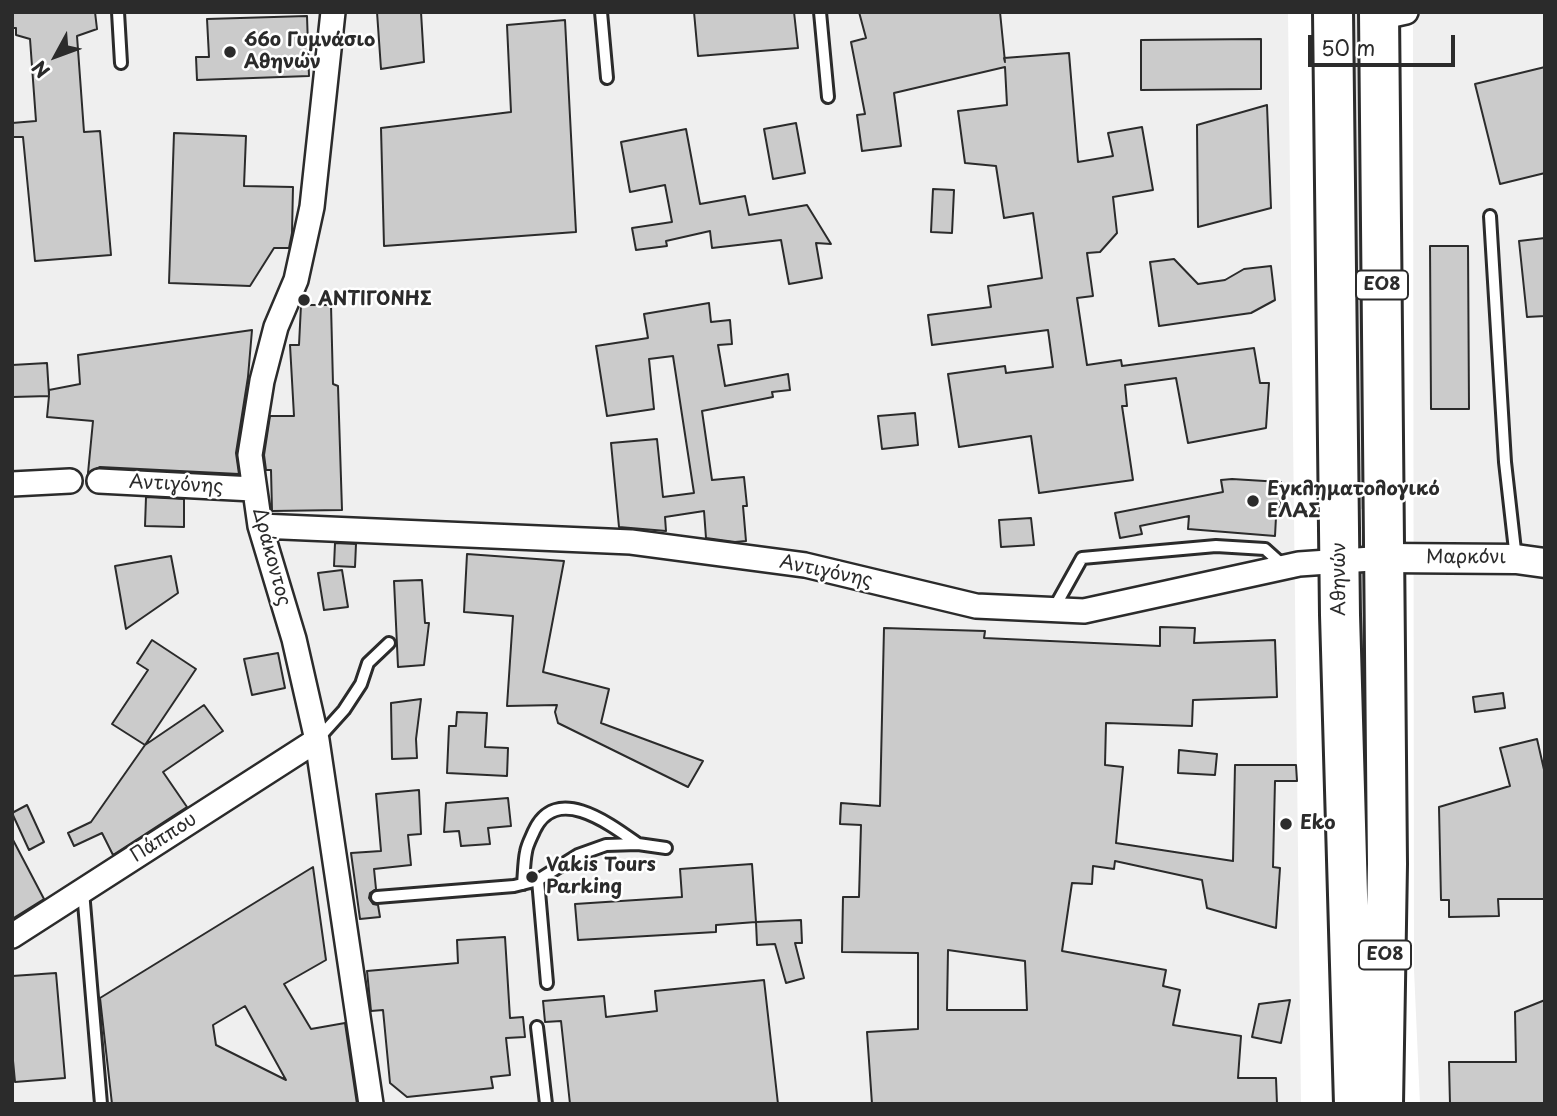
<!DOCTYPE html>
<html>
<head>
<meta charset="utf-8">
<style>
  body { margin:0 }
  #map { position:relative; width:1557px; height:1116px; overflow:hidden; background:#fff; font-family:"Playpen Sans",sans-serif }
  canvas { display:block }
  .frame { position:absolute; inset:0; border:14px solid #2b2b2b; pointer-events:none }
  .north { position:absolute; left:21px; top:21px; width:70px; height:70px; -webkit-text-stroke:5px #fff; paint-order:stroke; rotate:229deg; font-size:19px; font-weight:700; line-height:28px; text-align:center; color:#2b2b2b }
  .north::after { content:''; display:block; margin:auto; width:24px; height:32px; background:#2b2b2b; clip-path:polygon(50% 0,100% 100%,50% 72%,0 100%) }
  .scale { position:absolute; left:1308px; top:35px; width:147px; height:32px; box-sizing:border-box; border:4px solid #2b2b2b; border-top:0; padding-left:9px; font-size:21px; line-height:24px; white-space:nowrap; color:#2b2b2b; -webkit-text-stroke:5px #fff; paint-order:stroke }
</style>
</head>
<body>
<div id="map">
<canvas width="1557" height="1116"></canvas>
<div class="frame"></div>
<div class="north">N</div>
<div class="scale">50 m</div>
</div>
<script>
const context = document.querySelector('canvas').getContext('2d');
context.lineJoin = 'round';
function fillPath(path, color) {
  context.fillStyle = color;
  context.fill(path, 'evenodd');
}
function stroke(path, color, width, dash) {
  context.strokeStyle = color;
  context.lineWidth = width;
  context.lineCap = dash ? 'butt' : 'round';
  context.setLineDash(dash || []);
  context.stroke(path);
}
function label(font, color, halo, rows, align = 'center') {
  context.font = font + ' "Playpen Sans",sans-serif';
  context.lineWidth = 5;
  context.setLineDash([]);
  context.textBaseline = 'middle';
  context.strokeStyle = halo;
  context.fillStyle = color;
  for (const [text, x, y, turn = 0] of rows) {
    context.save();
    context.translate(x, y);
    context.rotate((+turn || 0) * Math.PI / 180);
    context.textAlign = isNaN(turn) ? turn : align;
    if (halo) context.strokeText(text, 0, 0);
    context.fillText(text, 0, 0);
    context.restore();
  }
}
fillPath(new Path2D(`
  M12,12H1288L1301,1104H12Z
  M1413,12H1545V1104H1420L1414,970Z`), '#efefef');
fillPath(new Path2D(`
  M1346,12H1361L1368,508L1361,509Z`), '#e0e0e0');
const building = new Path2D(`
  M12,12H95L97,29L77,36L84,132L100,131L111,255L35,261L23,137H12V123L36,121L30,39L16,35V28H12Z
  M377,12H421L424,62L381,69Z
  M694,12H794L798,48L698,56Z
  M859,12H1000L1005,62L1004,58L1069,53L1078,162L1113,156L1108,133L1142,127L1153,190L1113,197L1117,233L1100,252L1087,253L1093,296L1077,298L1087,365L1121,360L1122,366L1254,348L1260,383H1269L1266,428L1188,443L1176,378L1125,385L1127,406H1122L1133,480L1039,493L1031,436L959,447L948,374L1005,366L1006,373L1053,367L1048,330L932,345L928,315L991,307L988,286L1042,278L1033,213L1004,218L996,166L965,163L958,111L1007,105L1005,67L894,93L901,146L862,151L857,115L865,114L851,42L866,38Z
  M307,16L309,76L197,80L196,57H209L207,19Z
  M565,20L576,232L384,246L381,128L511,112L507,25Z
  M1261,39V89L1141,90V40Z
  M1545,67V173L1500,184L1475,84Z
  M1267,105L1271,208L1198,227L1197,125Z
  M796,123L805,173L773,179L764,129Z
  M686,129L700,204L745,196L749,215L807,205L831,244L816,243L822,278L789,284L781,240L712,248L710,231L666,241L667,246L636,250L632,228L672,222L665,185L630,192L621,142Z
  M174,133L246,136L244,186L293,187L292,233L289,248H274L250,286L169,283Z
  M933,189L954,190L952,233L931,232Z
  M1545,238V316L1527,317L1519,241Z
  M1430,246H1468L1469,409H1431Z
  M1174,259L1198,284L1225,280L1244,269L1271,266L1275,300L1251,313L1159,326L1150,262Z
  M709,303L711,322L730,320L732,344L718,345L725,386L788,374L790,390L772,392L773,397L702,411L712,480L744,477L747,506H743L746,541L735,542L706,538L704,511L665,517L666,531L619,527L611,443L657,439L663,497L694,493L673,356L649,359L654,409L607,416L596,346L648,338L644,314Z
  M301,305H331L333,384L338,386L342,510L272,511L271,470H266L264,455L270,416H294L290,345H299Z
  M252,330L248,377L236,453L239,474L100,467L88,473L93,421L47,417L49,396L12,397V365L47,363L49,395V390L80,384L78,355Z
  M915,413L918,445L882,449L878,416Z
  M1232,479L1281,482L1279,517H1276L1275,536L1188,529L1189,516L1140,526L1142,534L1120,538L1115,513L1223,492L1221,480Z
  M146,497L184,499V527L145,526Z
  M1031,518L1034,545L1001,547L999,520Z
  M335,543L356,544L355,567L334,566Z
  M467,554L564,561L543,672L609,689L601,723L703,761L688,787L558,723L555,712L557,705L507,706L513,616L464,612Z
  M171,556L178,593L126,629L115,566Z
  M342,570L348,607L324,610L318,573Z
  M422,580L425,623H429L424,665L398,667L394,581Z
  M1160,627L1195,628L1194,643L1275,640L1277,697L1193,700L1192,726L1106,723L1105,765L1123,767L1116,843L1233,861L1235,765H1296L1297,781H1275L1273,867L1280,868L1276,928L1207,908L1202,880L1115,861L1114,869L1093,866L1092,884L1072,883L1062,951L1166,970L1163,986L1180,990L1173,1025L1241,1036L1238,1078H1276L1277,1104H872L867,1032L918,1029V953L842,952L843,897H859L861,825L840,824L841,803L880,806L884,628L985,631L984,638L1160,646ZM948,950L1025,961L1027,1010H947Z
  M152,640L196,669L145,745L112,724L148,670L137,663Z
  M278,653L285,688L252,695L244,659Z
  M1503,693L1505,708L1475,712L1473,697Z
  M421,699L416,739L417,758L392,759L391,703Z
  M204,705L223,731L163,772L187,807L113,855L102,833L74,846L68,833L91,822L145,745Z
  M457,712L487,713L485,747L508,748L507,776L447,773L449,726H456Z
  M1537,739L1545,774V899H1498L1499,916L1449,917V900H1441L1439,807L1510,786L1500,748Z
  M1179,750L1217,754L1215,775L1178,773Z
  M419,790L421,834L408,835L411,865L374,869L376,889L370,893L369,898L373,904L378,905L380,917L360,919L351,853L381,851L376,794Z
  M508,798L511,826L488,828L490,844L461,846L459,831L444,832L446,803Z
  M27,805L44,842L29,850L12,813Z
  M12,838L44,899L12,919Z
  M752,864L756,922L716,925V932L578,940L575,904L682,897L680,869Z
  M313,867L326,960L284,984L311,1029L345,1023L357,1104H112L100,998ZM245,1006L286,1080L216,1045L213,1025Z
  M801,920L802,943H795L804,978L786,983L775,944L757,945L756,922Z
  M505,937L510,1018L523,1017L525,1037L506,1038L510,1075L491,1077L493,1088L407,1097L390,1083L383,1010L371,1011L367,971L458,963L457,940Z
  M56,973L65,1078L15,1082L12,1050V976Z
  M764,980L778,1104H570L561,1021L545,1022L543,1001L604,996L606,1017L657,1011L655,991Z
  M1290,1000L1281,1043L1252,1037L1259,1004Z
  M1545,1000V1104H1450L1449,1062H1516L1515,1012Z`);
fillPath(building, '#cbcbcb');
stroke(building, '#2b2b2b', 2);
const service = new Path2D(`
  M118,12L121,63
  M601,12L607,78
  M820,12L828,97
  M1490,216L1505,462L1516,559
  M1053,610L1082,558L1216,546L1265,549L1285,567
  M317,740L344,710L361,684L368,663L389,643
  M538,880L547,983
  M523,884C524,873 524,862 526,852C527,845 531,838 534,831C556,783 610,824 638,844
  M83,891L101,1104
  M377,897L514,886L538,880L578,855L606,845L638,844L666,848
  M537,1027L546,1104`);
const minor = new Path2D(`
  M333,12L312,207L296,280L276,327L262,381L250,455L260,526L294,639L317,740L371,1104
  M1379,18L1406,12
  M99,481L253,489
  M12,484L70,481
  M260,526L631,542L805,565L976,606L1084,611L1299,564L1386,558
  M12,936L317,740`);
const tertiary = new Path2D(`
  M1386,558L1516,559L1545,563`);
const trunk = new Path2D(`
  M1333,12L1340,615L1354,1104
  M1379,12L1387,864L1383,1104`);
stroke(service, '#2b2b2b', 16);
stroke(minor, '#2b2b2b', 28);
stroke(tertiary, '#2b2b2b', 33);
stroke(trunk, '#2b2b2b', 44);
stroke(service, '#fff', 10);
stroke(minor, '#fff', 23);
stroke(tertiary, '#fff', 28);
stroke(trunk, '#fff', 38);
for (const [x, y, r, color] of [
  [230,52,7,"#2b2b2b"],
  [304,300,7,"#2b2b2b"],
  [1253,501,7,"#2b2b2b"],
  [1286,824,7,"#2b2b2b"],
  [532,877,7,"#2b2b2b"]
]) {
  const dot = new Path2D();
  dot.arc(x, y, r, 0, 2 * Math.PI);
  context.fillStyle = color;
  context.fill(dot);
  stroke(dot, '#fff', 2.5);
}
for (const [x, y, w] of [
  [1382,285,52],
  [1385,955,52]
]) {
  const box = new Path2D();
  box.roundRect(x - w / 2, y - 14.5, w, 29, 5);
  context.fillStyle = '#fff';
  context.fill(box);
  stroke(box, '#2b2b2b', 2);
}
label('bold 18px', '#2b2b2b', null, [
  ["ΕΟ8",1382,285],
  ["ΕΟ8",1385,955]
]);
label('bold 19px', '#2b2b2b', '#fff', [
  ["66ο Γυμνάσιο",244,41],
  ["Αθηνών",244,63],
  ["ΑΝΤΙΓΟΝΗΣ",318,300],
  ["Εγκληματολογικό",1267,490],
  ["ΕΛΑΣ",1267,512],
  ["Eko",1300,824],
  ["Vakis Tours",546,866],
  ["Parking",546,888]
], 'left');
label('19px', '#2b2b2b', '#fff', [
  ["Αντιγόνης",176,485,3],
  ["Δράκοντος",271,557,75],
  ["Μαρκόνι",1466,558],
  ["Αντιγόνης",826,572,12],
  ["Αθηνών",1340,579,-90],
  ["Πάππου",164,838,-33]
]);
</script>
</body>
</html>
